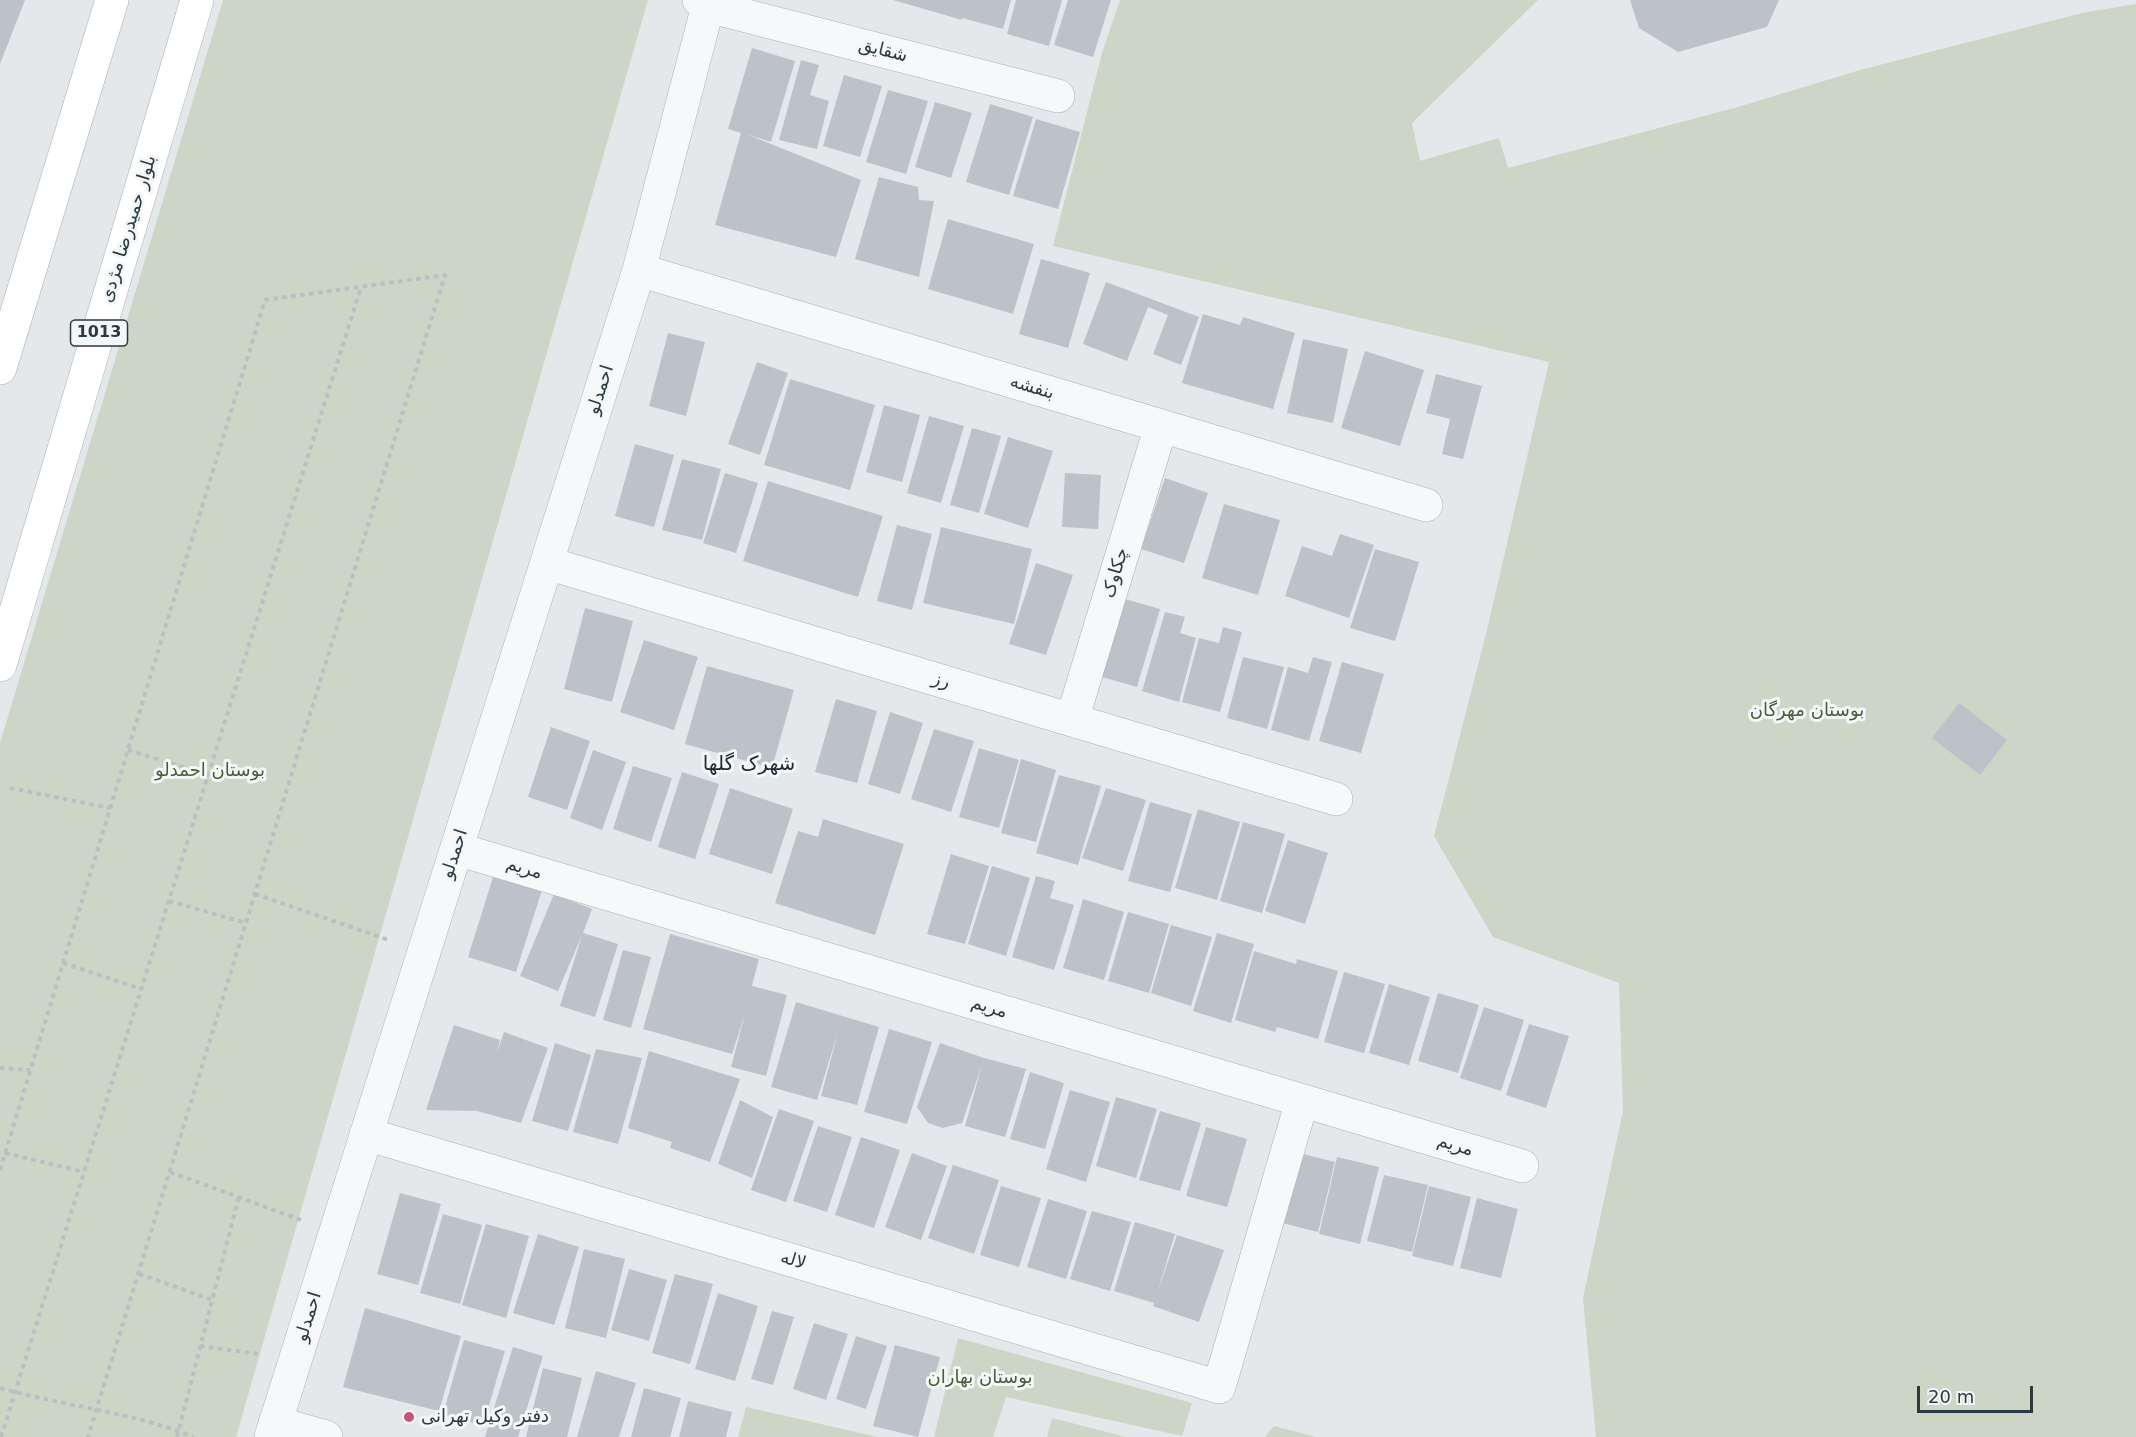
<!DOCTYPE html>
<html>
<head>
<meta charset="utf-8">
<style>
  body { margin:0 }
  #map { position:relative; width:2136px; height:1437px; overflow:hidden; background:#e4e8eb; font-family:"DejaVu Sans",sans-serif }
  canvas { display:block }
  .scale { position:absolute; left:1917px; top:1386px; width:116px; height:27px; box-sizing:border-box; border:3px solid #2d3943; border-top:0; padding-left:8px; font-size:18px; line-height:21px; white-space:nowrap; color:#2d3943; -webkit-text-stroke:4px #f4f7f8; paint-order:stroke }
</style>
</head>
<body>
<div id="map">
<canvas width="2136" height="1437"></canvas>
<div class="scale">20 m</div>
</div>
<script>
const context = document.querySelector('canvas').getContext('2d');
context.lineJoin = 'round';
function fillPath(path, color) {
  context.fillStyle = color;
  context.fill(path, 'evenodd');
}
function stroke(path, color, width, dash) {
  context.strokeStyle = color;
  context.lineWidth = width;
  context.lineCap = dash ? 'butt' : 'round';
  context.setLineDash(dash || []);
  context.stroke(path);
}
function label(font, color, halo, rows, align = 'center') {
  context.font = font + ' "DejaVu Sans","Noto Sans Arabic",sans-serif';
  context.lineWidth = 6;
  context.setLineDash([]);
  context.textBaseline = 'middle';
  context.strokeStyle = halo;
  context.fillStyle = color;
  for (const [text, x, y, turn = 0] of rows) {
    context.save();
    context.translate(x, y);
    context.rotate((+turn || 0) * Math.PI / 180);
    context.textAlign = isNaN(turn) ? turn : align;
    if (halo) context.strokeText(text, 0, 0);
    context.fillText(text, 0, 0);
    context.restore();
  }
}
fillPath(new Path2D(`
  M223,0H648L236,1437H0V743Z
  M1120,0H1538L1412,123L1420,161L1499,138L1508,168L1738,107L1860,70L2082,13L2136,4V1437H1596L1583,1298L1623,1111L1619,983L1493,937L1434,836L1487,630L1549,362L1053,246L1102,53Z
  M958,1338L1192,1403L1182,1436L1006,1397L993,1437H934Z
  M746,1407L878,1437H738Z
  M1052,1418L1126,1437H1047Z
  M1274,1426L1316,1437H1265Z`), '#ccd5c6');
fillPath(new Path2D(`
  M0,0H25L0,64Z
  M893,0H1011L1003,29L962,18V20Z
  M1016,0H1062L1049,46L1007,34Z
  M1068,0H1111L1093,57L1054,45Z
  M1630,0H1779L1767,27L1678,52L1639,28Z
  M752,48L795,61L771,142L746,134L861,180L836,257L715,225L741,133L728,129Z
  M801,60L819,65L810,95L829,101L817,149L779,140Z
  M844,75L882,86L860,157L823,146Z
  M888,90L928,101L906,174L866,162Z
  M935,102L972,113L951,178L915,167Z
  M990,104L1033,117L1009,195L966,182Z
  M1036,119L1080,132L1058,209L1013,196Z
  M879,177L918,187L919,200L934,201L919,277L855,259Z
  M948,219L1034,244L1013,314L928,289Z
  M1041,259L1090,273L1068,348L1019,334Z
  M1106,282L1199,317L1181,365L1153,354L1168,315L1148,307L1127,361L1083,344Z
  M1203,314L1240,325L1243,317L1295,333L1273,409L1182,383Z
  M668,333L705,342L686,416L649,406Z
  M1303,339L1348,349L1333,423L1287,413Z
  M1365,351L1424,370L1400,446L1341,428Z
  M757,362L788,373L760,455L728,444Z
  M1436,374L1482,386L1463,459L1442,454L1450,419L1426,413Z
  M790,379L875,405L850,490L764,465Z
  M884,405L920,415L902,482L866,472Z
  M929,416L964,426L941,503L907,493Z
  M972,428L1001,436L979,513L950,505Z
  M1008,437L1053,451L1028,528L984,514Z
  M635,444L674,455L654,527L615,516Z
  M682,459L721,469L702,540L662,530Z
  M725,473L758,483L736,553L703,543Z
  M1065,473L1101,475L1098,529L1062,527Z
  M1165,478L1208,493L1184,563L1141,549Z
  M768,481L883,516L858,597L743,561Z
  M1224,504L1280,520L1258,595L1202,578Z
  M897,525L932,534L912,610L877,601Z
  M941,527L1032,549L1014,624L923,603Z
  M1340,534L1374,545L1349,618L1285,596L1302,546L1332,556Z
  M1375,549L1419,562L1395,641L1350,628Z
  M1036,563L1073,575L1046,655L1009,644Z
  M1118,597L1160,609L1137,687L1095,675Z
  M585,608L633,621L612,702L564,689Z
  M1165,612L1185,617L1180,633L1196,638L1179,702L1142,691Z
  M1223,627L1242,632L1220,712L1182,702L1199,638L1219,643Z
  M644,640L698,657L674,730L620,712Z
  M1243,657L1284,667L1267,729L1227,718Z
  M1313,657L1332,662L1309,741L1271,730L1288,667L1308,673Z
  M1342,662L1384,674L1361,753L1319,741Z
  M707,666L794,690L772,768L685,744Z
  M836,699L877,711L857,783L815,772Z
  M1959,703L2007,740L1980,775L1932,738Z
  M890,712L923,723L900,794L868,784Z
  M551,727L590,741L567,810L528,797Z
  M934,729L974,741L951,812L911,799Z
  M979,748L1019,760L999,828L959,817Z
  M593,750L626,762L602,830L570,818Z
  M1021,759L1056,770L1036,842L1001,833Z
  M633,766L672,778L651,842L613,829Z
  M682,772L719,784L695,859L658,847Z
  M1059,775L1101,786L1078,865L1036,853Z
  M730,788L793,809L772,874L709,854Z
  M1106,788L1146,800L1123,871L1082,858Z
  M1150,802L1192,814L1170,892L1128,881Z
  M1198,809L1240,822L1217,900L1175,888Z
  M823,819L904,844L875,935L775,903L798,831L818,837Z
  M1243,822L1285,834L1262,913L1220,901Z
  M1288,840L1328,853L1305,924L1265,911Z
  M951,854L989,866L965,944L927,934Z
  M992,866L1030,878L1006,956L968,944Z
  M494,874L542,890L516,972L468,957Z
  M1036,876L1055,881L1050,898L1074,905L1054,970L1012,957Z
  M554,894L592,909L583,933L618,944L595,1017L560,1006L582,935L558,991L520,976Z
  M1083,899L1124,912L1104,980L1063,968Z
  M1128,912L1169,924L1149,993L1108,981Z
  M1171,925L1212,937L1191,1006L1151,993Z
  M1217,933L1254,944L1231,1023L1193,1011Z
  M670,934L759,959L752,986L787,995L766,1076L731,1067L745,1014L732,1054L643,1029Z
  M623,950L651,957L631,1028L603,1020Z
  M1254,951L1296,964L1297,959L1338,971L1318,1039L1277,1027L1275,1032L1235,1020Z
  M1344,972L1385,984L1364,1053L1324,1042Z
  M1389,984L1430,997L1409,1065L1369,1053Z
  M1438,993L1479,1005L1458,1073L1418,1061Z
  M796,1002L879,1027L857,1105L821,1096L838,1032L817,1100L771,1087Z
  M1484,1007L1524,1020L1501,1091L1460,1078Z
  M1529,1024L1569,1036L1546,1108L1506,1095Z
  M454,1025L500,1040L497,1053L504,1032L548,1048L521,1123L477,1111L426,1110Z
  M889,1029L932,1042L907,1124L864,1112Z
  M555,1043L591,1055L568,1131L532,1121Z
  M940,1043L984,1058L1026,1069L1005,1137L965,1126L982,1065L962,1123L943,1128L928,1123L917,1107Z
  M596,1049L642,1058L618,1144L573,1132Z
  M649,1051L740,1079L710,1162L670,1148L672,1142L628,1128Z
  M1030,1072L1064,1083L1045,1149L1010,1139Z
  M1070,1090L1110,1102L1086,1182L1046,1169Z
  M1116,1097L1157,1109L1136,1178L1096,1166Z
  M740,1100L773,1117L752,1178L718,1164Z
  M779,1109L814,1121L786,1202L751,1190Z
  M1160,1111L1201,1123L1180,1191L1139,1180Z
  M818,1126L852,1137L827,1212L793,1201Z
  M1206,1127L1247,1139L1227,1207L1186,1196Z
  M861,1137L900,1150L874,1228L835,1215Z
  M1295,1152L1335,1162L1318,1232L1278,1222Z
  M912,1153L947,1166L921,1240L885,1227Z
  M1337,1157L1379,1167L1360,1244L1319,1234Z
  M953,1165L999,1180L974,1254L928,1238Z
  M1384,1175L1428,1185L1412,1252L1367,1241Z
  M1001,1186L1041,1198L1019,1267L980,1255Z
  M1429,1186L1471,1197L1453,1266L1412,1256Z
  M400,1193L441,1204L418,1285L377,1274Z
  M1477,1198L1518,1209L1501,1278L1460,1268Z
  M1048,1199L1087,1211L1066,1279L1027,1267Z
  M1092,1211L1131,1222L1110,1291L1070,1279Z
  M443,1214L482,1225L460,1304L420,1293Z
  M1135,1222L1175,1234L1157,1294L1177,1235L1224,1250L1199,1322L1153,1306L1154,1303L1114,1291Z
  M486,1224L529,1236L506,1318L462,1305Z
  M538,1234L579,1247L554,1325L513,1313Z
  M584,1249L625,1259L606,1338L565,1328Z
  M629,1269L667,1280L649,1341L611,1330Z
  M675,1274L713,1284L690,1364L652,1353Z
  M718,1293L758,1306L735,1381L695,1369Z
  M365,1308L461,1336L439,1411L343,1387Z
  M772,1311L794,1317L773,1385L751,1379Z
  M814,1323L848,1334L826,1400L793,1389Z
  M856,1336L887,1346L866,1409L836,1399Z
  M464,1340L505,1351L483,1426L443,1414Z
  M895,1345L940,1357L918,1437L873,1426Z
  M513,1347L543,1356L518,1437H485Z
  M543,1368L582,1378L567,1437H526Z
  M596,1371L636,1383L619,1437H577Z
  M644,1388L681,1398L670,1437H631Z
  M688,1401L732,1412L726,1437H679Z`), '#bcc2c8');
const minor = new Path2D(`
  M699,0L708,6L1058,96
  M639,270L1426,505
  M547,563L1336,799
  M1072,720L1161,426
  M457,849L1522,1166
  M366,1134L1219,1387L1302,1101
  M275,1423L326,1437
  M271,1437L639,270L708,6`);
const major = new Path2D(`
  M0,368L112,0
  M0,665L197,0`);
stroke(minor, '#a9b0b5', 34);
stroke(major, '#a4afb6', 34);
stroke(new Path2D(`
  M128,750L208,775
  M10,788L110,808
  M255,894L389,940
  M169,901L246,923
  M63,963L141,989
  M0,1068L30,1070
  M5,1153L84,1172
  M0,1170L265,300L445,275L88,1437
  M170,1172L301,1220
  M139,1274L213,1300
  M200,1346L259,1354
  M0,1388C64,1406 132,1412 194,1437
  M1,1437L361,287
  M177,1437L239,1196`), '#babfc3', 4, [4.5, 4.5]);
stroke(minor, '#f7f8fa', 33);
stroke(major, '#fff', 33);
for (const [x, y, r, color] of [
  [409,1417,6,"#c75378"]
]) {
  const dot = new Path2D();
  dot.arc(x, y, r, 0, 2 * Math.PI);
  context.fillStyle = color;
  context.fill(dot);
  stroke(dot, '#f4f7f8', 2);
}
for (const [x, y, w] of [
  [99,333,57]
]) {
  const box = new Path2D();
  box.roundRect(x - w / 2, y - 13, w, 26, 4.5);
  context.fillStyle = '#f4f7f8';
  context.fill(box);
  stroke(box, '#2d3943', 1.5);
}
label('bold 16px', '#2d3943', null, [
  ["1013",99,333]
]);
label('18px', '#2d3943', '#f4f7f8', [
  ["شقایق",883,51,14],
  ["بلوار حمیدرضا مژدی",129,229,-73],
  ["بنفشه",1032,388,17],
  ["احمدلو",601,390,-72],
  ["چکاوک",1116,573,-73],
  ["رز",941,681,17],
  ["احمدلو",455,854,-72],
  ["مریم",524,869,17],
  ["مریم",989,1008,17],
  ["مریم",1455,1146,17],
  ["لاله",793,1261,17],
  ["احمدلو",309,1317,-73]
]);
label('18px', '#475e3b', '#f4f7f8', [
  ["بوستان مهرگان",1807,711],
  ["بوستان احمدلو",210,771],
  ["بوستان بهاران",980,1378]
]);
label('18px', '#2d3943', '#f4f7f8', [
  ["دفتر وکیل تهرانی",421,1417]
], 'left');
label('20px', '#1f2934', '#f4f7f8', [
  ["شهرک گلها",749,765]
]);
</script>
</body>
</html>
